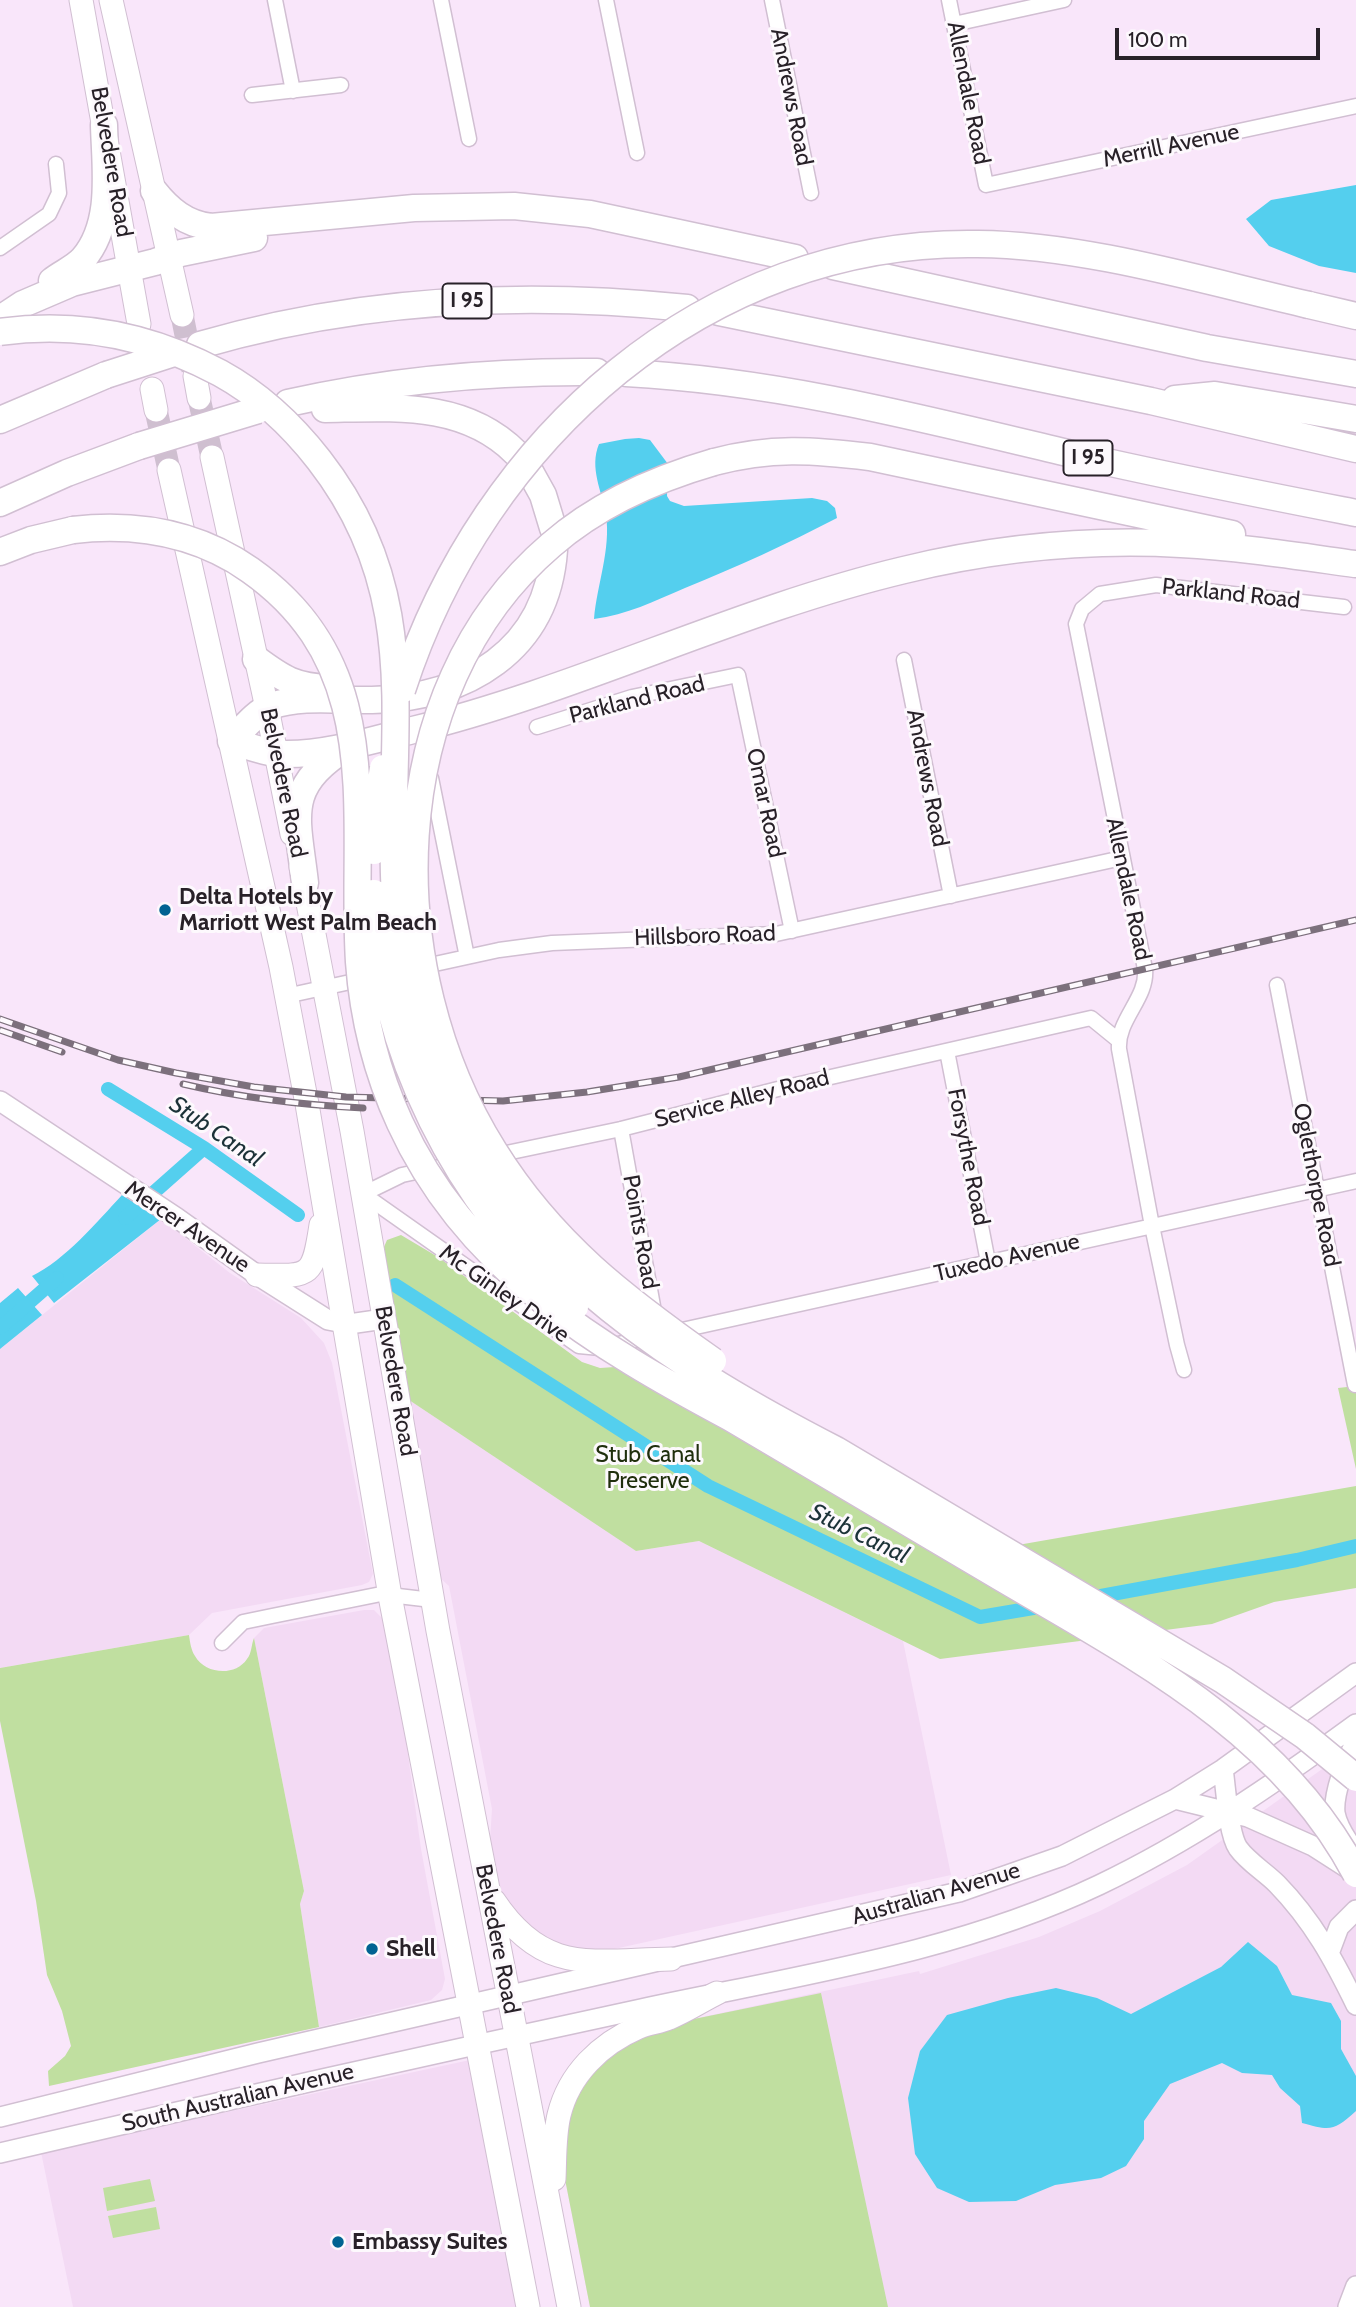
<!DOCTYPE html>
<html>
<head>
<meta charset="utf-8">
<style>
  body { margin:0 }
  #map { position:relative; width:1356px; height:2307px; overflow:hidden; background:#f9e6fa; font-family:Cabin,sans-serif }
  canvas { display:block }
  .scale { position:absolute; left:1115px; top:28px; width:205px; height:32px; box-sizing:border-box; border:4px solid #282128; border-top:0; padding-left:9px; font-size:21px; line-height:24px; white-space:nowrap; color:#282128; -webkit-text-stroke:5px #fdf9fd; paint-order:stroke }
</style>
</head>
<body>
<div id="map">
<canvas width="1356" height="2307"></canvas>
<div class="scale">100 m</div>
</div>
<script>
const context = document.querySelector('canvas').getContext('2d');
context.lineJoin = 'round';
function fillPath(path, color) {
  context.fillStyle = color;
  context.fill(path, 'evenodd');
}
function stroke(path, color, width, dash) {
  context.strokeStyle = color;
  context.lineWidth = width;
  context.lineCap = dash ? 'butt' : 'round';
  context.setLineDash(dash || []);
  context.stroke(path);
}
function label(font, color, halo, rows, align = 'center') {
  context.font = font + ' Cabin,sans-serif';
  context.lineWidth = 6;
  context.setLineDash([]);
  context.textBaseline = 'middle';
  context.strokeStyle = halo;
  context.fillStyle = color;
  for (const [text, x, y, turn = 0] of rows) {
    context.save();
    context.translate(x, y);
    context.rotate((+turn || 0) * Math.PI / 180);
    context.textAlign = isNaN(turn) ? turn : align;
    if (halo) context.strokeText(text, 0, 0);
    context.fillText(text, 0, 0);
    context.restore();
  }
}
fillPath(new Path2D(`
  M161,1219L230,1273L301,1318L324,1343L332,1363L373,1574L369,1582L362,1585L212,1613L189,1635L0,1668V1349Z
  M409,1400L636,1551L699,1541L903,1641L951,1875L605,1951L595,1952L545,1943L505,1903L497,1879L490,1840L492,1809L449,1586L439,1577Z
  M364,1610H374L383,1619L405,1733L421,1849L445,1979L442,1990L431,2000L319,2027L300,1904L304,1891L254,1638L264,1628Z
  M1356,1745V2307H590L564,2174L655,2027L919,1971L920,1974L1039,1937L1100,1911L1187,1865Z
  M470,2060L520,2307H73L41,2152Z`), '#f3daf4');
fillPath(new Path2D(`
  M401,1235L438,1257L582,1362L600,1368L615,1367L949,1557L1356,1486V1588L1274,1602L1212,1624L940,1659L699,1541L636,1551L409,1400L384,1247L387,1240Z
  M1356,1386V1469L1338,1388Z
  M189,1635C190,1642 191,1650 195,1656C205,1674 235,1677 247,1659C252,1653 251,1645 254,1638L304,1891L300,1904L319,2027L49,2086L48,2071L65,2056L71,2046L62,2011L47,1975L36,1901L0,1721V1668Z
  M821,1993L888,2307H590L564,2174L565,2119L589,2070L655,2027Z
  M150,2179L155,2201L107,2211L103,2188Z
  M156,2207L160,2229L113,2238L108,2216Z`), '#c0dfa0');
fillPath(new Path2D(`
  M1356,185V273L1319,266L1269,246L1246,219L1271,200Z
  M639,438L650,440L668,464L667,496L670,501L684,506L812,498L827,501L835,508L837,518C787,544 737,567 685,588C654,601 627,615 594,619C597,584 611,550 606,515C602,491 589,468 599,444L625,439Z
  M122,1195L161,1219L54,1303L32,1276C65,1260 97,1222 122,1195Z
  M18,1288L42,1315L0,1349V1303Z
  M1248,1942L1277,1966L1292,1995L1331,2003L1341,2021V2049L1356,2076V2111C1334,2131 1331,2131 1302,2123L1300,2106L1280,2088L1272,2075L1242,2073L1222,2063L1170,2084L1144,2121V2139L1126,2166L1101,2178L1055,2185L1016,2201L969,2202L937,2188L915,2154L908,2098L920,2051L947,2015L1008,1998L1056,1988L1097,1998L1131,2014L1221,1967Z`), '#54cfee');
stroke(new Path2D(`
  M108,1089L204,1148L298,1215
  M125,1218L204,1148
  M395,1285L708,1486L980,1617L1045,1606
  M0,1328L57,1278
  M1090,1598L1297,1560L1356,1546`), '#54cfee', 14);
stroke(new Path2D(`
  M182,315L193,370
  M199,398L212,457
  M156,410L169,470`), '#cfbfd0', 23, [23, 11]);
const street = new Path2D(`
  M275,0L293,91
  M441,0L469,139
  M606,0L637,153
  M772,0L811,193
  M949,0L986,185L1356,106
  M954,24L1064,0
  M252,95L341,85
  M0,248L49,214L59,193L56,164
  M904,660L951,896
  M537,727L632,697L738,675L792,931
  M431,778L467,957
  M421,967L499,950L552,943L776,934L1122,858
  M1277,985L1355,1385
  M286,996L364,979
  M947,1051L988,1262
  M621,1129L655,1317
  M492,1156L621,1129L778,1089L1091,1018L1118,1040
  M458,1163L402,1175L363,1194L579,1346L600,1348L650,1337
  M673,1332L1356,1181
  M1184,1370L1177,1345L1152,1226L1119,1049C1117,1019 1148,998 1145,969L1076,624L1082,609L1100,594L1156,585L1344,607
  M222,1643L243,1622L272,1616L381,1594L432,1600`);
const secondary = new Path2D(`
  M0,1101L177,1218L257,1275L328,1320L349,1324L384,1319
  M1223,1769C1226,1788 1228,1833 1238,1848C1248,1862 1265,1872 1277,1884C1313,1921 1334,1960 1356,2005
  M1175,1799L1248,1817L1313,1846L1352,1871
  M1349,1843C1343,1834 1337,1824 1335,1813C1333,1795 1346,1757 1356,1743
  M1330,1951L1339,1927L1356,1910
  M0,2117L258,2053L959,1892L1062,1856L1175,1799L1223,1769L1356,1673
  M0,2153C213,2103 427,2055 641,2009C795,1976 956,1953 1099,1885C1191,1841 1274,1784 1356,1724
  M1348,2307L1356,2286`);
const primary = new Path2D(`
  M81,0L139,324
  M111,0L182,315
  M195,376L199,398
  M152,389L156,410
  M212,457L267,708L292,834
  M169,470L281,967L307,1104L390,1596L528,2307
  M301,867L352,1131L438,1631L569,2307
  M257,1275C310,1276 313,1279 321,1225
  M494,1901C544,1976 591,1960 671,1959
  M554,2179C555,2158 554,2136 559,2115C569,2074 600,2044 639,2027C649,2023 660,2022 669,2018C686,2011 701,2001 717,1993`);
const highway = new Path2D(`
  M154,191C169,210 186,224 211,227L414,208L514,206L590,214L795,258
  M833,266L1207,348L1356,374
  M52,281C62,273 75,268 83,259C114,223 105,168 104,125
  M1309,305L1356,316
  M719,312L1151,401L1356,449
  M0,319L23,304L72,283L155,262L181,253L254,238
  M200,345C357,299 524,291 687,308
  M626,373C781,381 929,420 1080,456C1171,477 1264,495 1356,513
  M1175,399L1215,395L1356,419
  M288,403C389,380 494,371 597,372
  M325,409C393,408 464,401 516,453
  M0,420L106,375
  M714,462C771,447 812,450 870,457L1232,534
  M528,468L543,495L553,528
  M0,503L67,473L139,446
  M0,552L31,540L73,530
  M256,659C283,679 295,687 330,688
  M231,741C248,746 268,754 287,754C329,754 372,740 413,730C580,689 736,610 904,570C995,548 1089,539 1181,544C1240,547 1297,556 1355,564
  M231,741C243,729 256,712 271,706C302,695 340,701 372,700C466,698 547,651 554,550
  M305,883C298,819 282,787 346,748`);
stroke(street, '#d1bfd2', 17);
stroke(secondary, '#d1bfd2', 22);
stroke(primary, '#d1bfd2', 25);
stroke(highway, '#d1bfd2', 29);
stroke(street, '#fff', 14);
stroke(secondary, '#fff', 19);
stroke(primary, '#fff', 23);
stroke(highway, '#fff', 26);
const rail = new Path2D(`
  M0,1019L118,1060L176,1073L254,1087L346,1097L503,1101L587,1092L679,1077L1356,920
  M0,1030L62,1052
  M183,1084C242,1098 303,1105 363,1108`);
stroke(rail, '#7c707c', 7);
stroke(rail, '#fdf9fd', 4.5, [13]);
const highwayBridge = new Path2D(`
  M0,332C77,321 151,336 220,373C260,395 291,424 319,460C429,601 385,737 395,898C400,969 416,1039 445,1103C520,1270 679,1369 836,1450L1223,1680L1305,1736L1356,1778
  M106,375L171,354
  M139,446L258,410
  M73,530C135,523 197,533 250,570C389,668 350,816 359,962C363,1017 377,1073 400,1123C466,1268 596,1346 731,1418C820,1471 910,1524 1000,1577C1134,1656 1281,1731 1356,1874
  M402,690C483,439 706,239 978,244C1086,245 1204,281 1309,305
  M374,851L375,819L383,768
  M374,893C379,1052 457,1203 575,1307
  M713,1361C625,1299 552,1244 494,1151C380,970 380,691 551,545C598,504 655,479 714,462`);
stroke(highwayBridge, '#d1bfd2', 29, []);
stroke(highwayBridge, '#fff', 26);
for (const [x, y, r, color] of [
  [165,910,7,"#016392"],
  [372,1949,7,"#016392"],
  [338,2242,7,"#016392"]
]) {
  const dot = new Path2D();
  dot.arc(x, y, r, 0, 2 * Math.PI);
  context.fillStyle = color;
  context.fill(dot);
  stroke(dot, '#fdf9fd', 2.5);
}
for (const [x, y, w] of [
  [467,301,49],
  [1088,458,49]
]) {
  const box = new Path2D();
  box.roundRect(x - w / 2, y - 17.5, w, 35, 5);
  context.fillStyle = '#fdf9fd';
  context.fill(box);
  stroke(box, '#282128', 2);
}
label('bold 21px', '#282128', null, [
  ["I 95",467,301],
  ["I 95",1088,458]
]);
label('23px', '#282128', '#fdf9fd', [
  ["Allendale Road",968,93,79],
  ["Andrews Road",791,97,79],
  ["Merrill Avenue",1171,146,-12],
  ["Belvedere Road",111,162,80],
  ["Parkland Road",1231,594,6],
  ["Parkland Road",637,700,-14],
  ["Andrews Road",927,778,79],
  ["Belvedere Road",283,783,78],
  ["Omar Road",765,803,78],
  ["Allendale Road",1128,889,78],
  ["Hillsboro Road",705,936,-2],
  ["Service Alley Road",742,1099,-14],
  ["Forsythe Road",968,1157,79],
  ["Oglethorpe Road",1316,1185,79],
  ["Mercer Avenue",187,1227,34],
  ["Points Road",640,1232,80],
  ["Tuxedo Avenue",1007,1258,-13],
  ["Mc Ginley Drive",504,1294,35],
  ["Belvedere Road",395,1381,80],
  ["Australian Avenue",936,1894,-16],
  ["Belvedere Road",497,1939,79],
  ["South Australian Avenue",238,2098,-13]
]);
label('bold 23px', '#282128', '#fdf9fd', [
  ["Delta Hotels by",179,897],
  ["Marriott West Palm Beach",179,923],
  ["Shell",386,1949],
  ["Embassy Suites",352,2242]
], 'left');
label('23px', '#202f0d', '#fdf9fd', [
  ["Stub Canal",648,1455],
  ["Preserve",648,1481]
]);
label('italic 24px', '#1c3238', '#fdf9fd', [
  ["Stub Canal",216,1132,34],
  ["Stub Canal",859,1534,26]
]);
</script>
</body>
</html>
